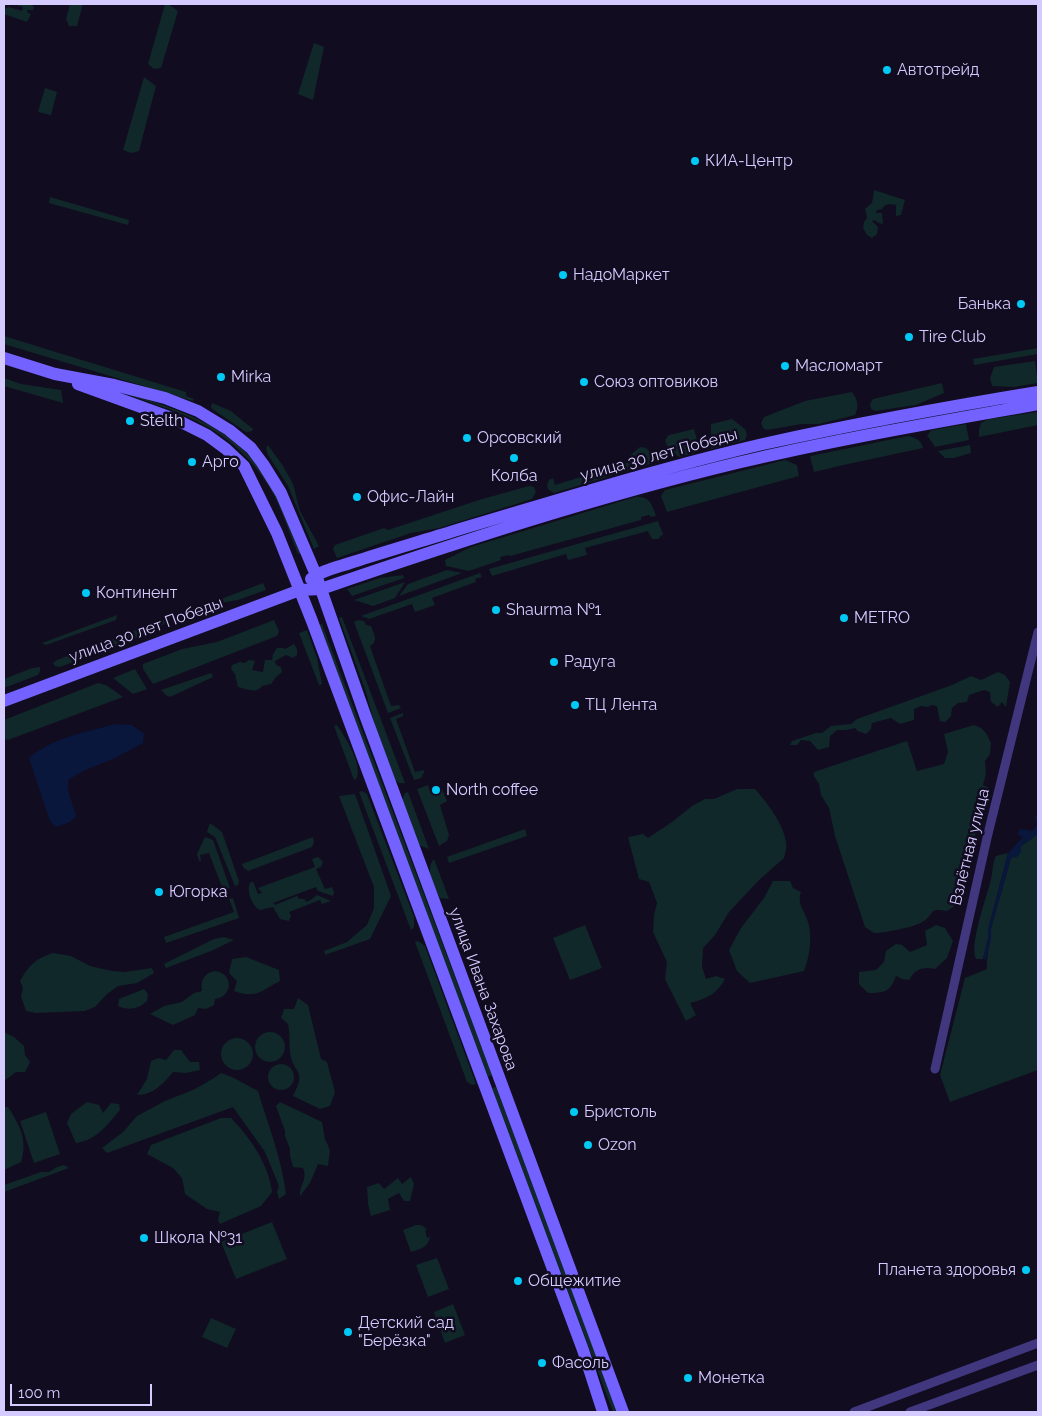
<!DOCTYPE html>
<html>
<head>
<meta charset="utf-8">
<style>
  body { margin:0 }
  #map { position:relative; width:1042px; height:1416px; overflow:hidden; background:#110c20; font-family:Raleway,sans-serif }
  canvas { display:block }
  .frame { position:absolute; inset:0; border:5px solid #d5cbff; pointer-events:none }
  .scale { position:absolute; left:10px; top:1384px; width:142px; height:22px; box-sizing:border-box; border:2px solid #d5cbff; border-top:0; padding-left:6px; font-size:15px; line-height:18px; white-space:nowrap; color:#d5cbff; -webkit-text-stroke:4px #110c20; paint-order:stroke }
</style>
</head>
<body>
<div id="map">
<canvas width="1042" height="1416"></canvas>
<div class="frame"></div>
<div class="scale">100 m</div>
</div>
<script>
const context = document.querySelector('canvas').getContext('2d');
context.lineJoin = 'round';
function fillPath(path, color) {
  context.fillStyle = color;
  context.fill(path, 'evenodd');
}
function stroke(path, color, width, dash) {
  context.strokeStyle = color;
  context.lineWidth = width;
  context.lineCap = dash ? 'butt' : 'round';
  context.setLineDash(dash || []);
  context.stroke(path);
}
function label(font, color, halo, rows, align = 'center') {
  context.font = font + ' Raleway,sans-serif';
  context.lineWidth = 5;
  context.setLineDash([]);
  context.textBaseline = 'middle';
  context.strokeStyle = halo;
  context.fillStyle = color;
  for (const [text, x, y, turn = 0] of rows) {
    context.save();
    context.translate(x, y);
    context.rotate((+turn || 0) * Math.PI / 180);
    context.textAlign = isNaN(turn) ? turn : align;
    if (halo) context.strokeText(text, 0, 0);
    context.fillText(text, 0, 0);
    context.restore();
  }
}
fillPath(new Path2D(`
  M13,4H31L34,7L33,10H27L28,13L31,14L27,22L4,14V9L9,7L22,11L23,7Z
  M70,4H83L77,26H69L66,19Z
  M165,4H168L178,11L161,68L154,69L148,64Z
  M314,43L324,47L313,100L298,94Z
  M144,77L156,86L139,151L131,153L123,150Z
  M45,88L57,92L51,115L38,112Z
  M874,190L905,200L901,215L896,216V205C889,204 886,203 882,209L877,210L876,213H882L883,224L879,223L874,220L872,221L878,227L877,234L872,238L867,235L863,228L864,222L867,218L865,209L872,203Z
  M50,197L129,220L128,225L49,203Z
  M4,336L186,392V396L194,399L193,401L4,344Z
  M1038,348V354L974,365L973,359Z
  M1035,361L1038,383L1014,387L992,386L990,378L994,367Z
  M4,378L21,384L61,390L63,403L4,386Z
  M942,383L944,393L916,405L875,411L871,409L870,404L873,399Z
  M113,390C178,408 235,425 272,486C284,507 291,532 301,553L298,554C289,532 282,509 270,488C232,425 178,412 113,390Z
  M852,392C858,400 859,406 855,415L819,424H802L767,430L763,428L761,423L764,417L805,401Z
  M212,403L231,411L253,429L252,431L246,432L211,408Z
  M1038,412V425L979,437V430L981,423L989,419Z
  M732,419L745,429L747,435L745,440L711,449V424Z
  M966,424L969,440L935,447L927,435L932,430Z
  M694,429L698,444L695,453L679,457L668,448L665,440L669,435Z
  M908,436C916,438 921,440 923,448L848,464L814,472L810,456Z
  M268,445L283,466L293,484L300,511L319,546L314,549L288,486L268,455L266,448Z
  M970,445L971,453L954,458H945L938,451Z
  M640,447L646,448C652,453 653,457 650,464L554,493L548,489L547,485L549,480L553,478L555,485L629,462L628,457Z
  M785,460L797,465L799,476L667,512L661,496L665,490Z
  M529,486L534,487L536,492L532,499L439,528L411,533L337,558L333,549L335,545L384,528L388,530L479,500Z
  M635,497C649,495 652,504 656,516L651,517L649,515L641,517V520L510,556L508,555L500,557L501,560L469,571L446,566L445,560L471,547Z
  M658,521L663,534L658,539H652L648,531L585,548L587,555L568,560L566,554L492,576L489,569Z
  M447,570L462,573L399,596L408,584Z
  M480,573L482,577L475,579L476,582L432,598L435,605L415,612L412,604L369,619L361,616Z
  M403,575L404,578L352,596L347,589L380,578Z
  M405,582L395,598L373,606L354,600Z
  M263,583L266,590L238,600L214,604L216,601Z
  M117,615L116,620L46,645L42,643Z
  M342,617L405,783H399L395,780L376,730L366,692L339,618Z
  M168,618L170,621L139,637L60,667L55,666L53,663L57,660Z
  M274,620L279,631L277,636L153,684L143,669V664L182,649L217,642Z
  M357,620L364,621L366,625L371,626C374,635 379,641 370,646L391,706L399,705L401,708L388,713L354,622Z
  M322,624L492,1075L488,1077L318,625Z
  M307,630L317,658L322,684L319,685L299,633Z
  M294,644L297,649V655L293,658L286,655L275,661L276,665L281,667L282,672L276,677L271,684L262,686C257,694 246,689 238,687L235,674L231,669L232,665L240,662L245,663L249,660L255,661L252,670L263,672L265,660H272L273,654L277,648H283L285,649Z
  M40,667V671L38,675L4,688V679L32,668Z
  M135,669L147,689L133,694L113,678Z
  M998,672L1005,675L1010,682L1006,707L1002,702L998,707L991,702L990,692L984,690L969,695L967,702L958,703L952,708L951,716L945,722L940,721L937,706L931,705L928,707L921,706L914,709V720L900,724L891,718L872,723L871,729L866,734L858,731L855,728L846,730H837L830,736L829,747L818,750L810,741L801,740L797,745H790L792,741L816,733H822L831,726L851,724L857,719L952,685L971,676L981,680Z
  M211,673L213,677L170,697L166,695L161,690Z
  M98,683L106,685L123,697L8,740L4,739V720Z
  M403,713V716L396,719L415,772L424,770V772L421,778L414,780L390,718Z
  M337,725C345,737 362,763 357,778L354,780L334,726Z
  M974,725L981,728L986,733L991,743L990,754L985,761L986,774L983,785L989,788C977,823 969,857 964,893L958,896L959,903L947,911C927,908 936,913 924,921C916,927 885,933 874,933L865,927L835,836L829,808L821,795L819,784L814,776V772L907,741L917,771L944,764L948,752L944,734Z
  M428,785L431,794L442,789L447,801L440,805L449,835L447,841L439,846L417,789Z
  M737,789H755C766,801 785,826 786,843C787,848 785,854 784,858L759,880L729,912L715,935L703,948L702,967L706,979L716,976L725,979C717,994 706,999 690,1003L696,1015L686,1021L665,979L667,962L653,932L654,915L657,903L649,882L639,879L628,837L643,834L648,838L672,822L692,806L705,799H714Z
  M362,791L367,794L414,917V927L411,930L359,792Z
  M408,792L429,849L419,845L402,800L405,793Z
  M355,794L391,896L370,939L325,955L324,951L347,942L367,925L374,908V887L339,796Z
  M210,823L222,832L239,881L238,885L235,886L215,837L207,832Z
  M525,829L527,836L449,863L447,857Z
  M1038,834V1070L950,1102L940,1075L965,978L987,969C986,955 991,942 991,928L1011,858L1021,846Z
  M205,837L213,840L230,888L213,894L209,886L211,885L213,890L222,887L209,853L200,855L201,861H199L197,854Z
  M313,837L314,842L312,847L248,871L243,867L242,864Z
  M1008,853L988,930V938L983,959H976C969,943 987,897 991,879C993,871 992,864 996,856Z
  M318,857L323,862L321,867L316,869L325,889L332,887L334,892L333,896L318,891L316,887L273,903L275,905L297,896L299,899H305L306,902L312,899L317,895L331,901L322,904L320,900L289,912L291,916L289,921L280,919L273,907L260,910C252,906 246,891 250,883L253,881L258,894L262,893L258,888L315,867L312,859Z
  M434,859L449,899L440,898C435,886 424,870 434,859Z
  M773,881H790L793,888L801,892C797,903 803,909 807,919C813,934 810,956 804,971L750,983L737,971L729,950L741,928L764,898Z
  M233,898L239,918L166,943L164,937L234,912L229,899Z
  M585,925L602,968L570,980L553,938Z
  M936,925L945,928L953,941L947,958L935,969C923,966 915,969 909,980L902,979L896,976C890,992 885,993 868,993L859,984V972L876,970L884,962L886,951L896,944L902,945L910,952L927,945L925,931Z
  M224,937L234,940L211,951L166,968L164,964L214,939Z
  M418,941L425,946L476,1084L472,1085L467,1082L415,942Z
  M53,953L71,956L90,966L112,971L125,972L152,968L154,973L137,983L118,986L107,994L95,1007L85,1011L36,1013L26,1011L21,996L23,988L20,981C30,964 35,959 53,953Z
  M246,957L279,970L280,981C261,991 256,999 234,991L237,981L229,973L232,959Z
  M215,971C233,973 234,996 215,999L214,1005L206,1009L198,1008L195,1015L173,1025L150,1014L164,1006L182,1002L194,993L202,991C200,981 204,973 215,971Z
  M144,989L148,994L147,1001C138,1009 129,1011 118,1006L119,999Z
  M298,998L308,1005L321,1059L327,1062L335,1092L330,1106L320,1109L293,1096C308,1068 292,1074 290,1052C289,1042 290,1033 288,1024L281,1018L284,1009H294Z
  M255 1047a15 15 0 1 1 30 0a15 15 0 1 1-30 0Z
  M4,1032L14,1037L24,1046L25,1055L30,1062L25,1072H16L4,1081Z
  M221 1054a16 16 0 1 1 32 0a16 16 0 1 1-32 0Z
  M174,1050H181L190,1062H199L200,1070L186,1073L173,1072C163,1084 153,1095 137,1095L147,1079L151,1061L159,1058L166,1060Z
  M268 1077a13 13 0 1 1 26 0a13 13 0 1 1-26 0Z
  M221,1073L234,1078L258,1091C268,1125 282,1159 286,1194L279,1199L277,1192L279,1186L265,1152L233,1107L107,1153L102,1148L123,1132L137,1116L165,1101L195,1089L214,1078Z
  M496,1087L617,1412H613L492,1088Z
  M87,1102L99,1105L103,1113L111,1103L119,1104L120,1110C107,1125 97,1140 76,1143L67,1123L71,1114Z
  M280,1102L322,1122L325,1139L330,1150L328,1166L318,1164L310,1183L300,1196C299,1186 308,1179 303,1168L293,1167L290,1156V1149L285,1136V1131L276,1106Z
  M4,1107H8C20,1125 28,1141 21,1162L4,1170Z
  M46,1112L60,1154L34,1163L20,1121Z
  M221,1118H231C250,1137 269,1165 272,1192L261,1206L220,1224L218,1220L220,1212L207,1209L185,1194L182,1178L173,1168L147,1154L151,1145Z
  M64,1165L69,1168L4,1192V1185L41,1172H49L57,1167Z
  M411,1177L414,1184L410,1201H404L399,1193L388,1199L390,1210L371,1216L368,1204L367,1187L379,1183L384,1189L398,1178L402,1184Z
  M272,1222L287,1259L236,1279L221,1242Z
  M416,1225H421L427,1229L425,1230L427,1238L430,1237C428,1248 420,1249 411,1252L403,1230Z
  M437,1258L449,1289L428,1297L416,1265Z
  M453,1304L465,1335L445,1343L434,1312Z
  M211,1318L236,1329L227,1348L202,1337Z`), '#102829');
fillPath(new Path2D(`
  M115,724L132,725L144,734L143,743L115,758L83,771L68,780V790L76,816L70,822L56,827L50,821L29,758C52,738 86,732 115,724Z
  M1038,816V834L1021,846V852L1017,857L1011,858L991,928V938L986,959H983L988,938V930L1008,853L1023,837L1017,834L1020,829L1033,831L1037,825L1035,817Z`), '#09173c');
stroke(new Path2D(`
  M935,1069L987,838L1038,632
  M854,1412L1038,1343
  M910,1412L1038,1365`), '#40377f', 9);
stroke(new Path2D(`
  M4,358L55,374L114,385L165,398L198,411L229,430L251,448L263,464L281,493L316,575L365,715L623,1412
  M78,384L177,420L207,435L226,449L244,466L277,533L312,621L583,1350L603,1412
  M311,579C322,570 339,567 353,562C387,551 422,541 457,530C559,500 660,468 763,444C854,424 946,407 1038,392
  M4,701L300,590L321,589C458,542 596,497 737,463C837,439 938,422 1038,404`), '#7362ff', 12);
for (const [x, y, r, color] of [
  [887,70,5,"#00c9f6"],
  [695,161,5,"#00c9f6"],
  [563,275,5,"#00c9f6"],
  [1021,304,5,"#00c9f6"],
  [909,337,5,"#00c9f6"],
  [785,366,5,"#00c9f6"],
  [221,377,5,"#00c9f6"],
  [584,382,5,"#00c9f6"],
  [130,421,5,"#00c9f6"],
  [467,438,5,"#00c9f6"],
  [514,458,5,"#00c9f6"],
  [192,462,5,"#00c9f6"],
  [357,497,5,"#00c9f6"],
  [86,593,5,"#00c9f6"],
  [496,610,5,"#00c9f6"],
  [844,618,5,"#00c9f6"],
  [554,662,5,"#00c9f6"],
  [575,705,5,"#00c9f6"],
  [436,790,5,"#00c9f6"],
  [159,892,5,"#00c9f6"],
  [574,1112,5,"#00c9f6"],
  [588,1145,5,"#00c9f6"],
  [144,1238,5,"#00c9f6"],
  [1026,1270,5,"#00c9f6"],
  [518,1281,5,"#00c9f6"],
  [348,1332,5,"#00c9f6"],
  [542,1363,5,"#00c9f6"],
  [688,1378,5,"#00c9f6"]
]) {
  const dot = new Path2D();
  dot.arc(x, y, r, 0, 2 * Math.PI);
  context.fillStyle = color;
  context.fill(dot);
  stroke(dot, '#110c20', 2);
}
label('16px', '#d5cbff', '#110c20', [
  ["Автотрейд",897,70],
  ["КИА-Центр",705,161],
  ["НадоМаркет",573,275],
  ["Банька",1011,304,"right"],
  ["Tire Club",919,337],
  ["Масломарт",795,366],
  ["Mirka",231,377],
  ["Союз оптовиков",594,382],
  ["Stelth",140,421],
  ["Орсовский",477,438],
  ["Арго",202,462],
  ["Колба",514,476,"center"],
  ["Офис-Лайн",367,497],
  ["Континент",96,593],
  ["Shaurma №1",506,610],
  ["METRO",854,618],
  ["Радуга",564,662],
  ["ТЦ Лента",585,705],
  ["North coffee",446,790],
  ["Югорка",169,892],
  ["Бристоль",584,1112],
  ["Ozon",598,1145],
  ["Школа №31",154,1238],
  ["Планета здоровья",1016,1270,"right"],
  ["Общежитие",528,1281],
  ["Детский сад",358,1323],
  ["\"Берёзка\"",358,1341],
  ["Фасоль",552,1363],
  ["Монетка",698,1378]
], 'left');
label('16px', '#d5cbff', '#110c20', [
  ["улица 30 лет Победы",659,455,-15],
  ["улица 30 лет Победы",146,630,-20],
  ["Взлётная улица",970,847,-76],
  ["улица Ивана Захарова",483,989,70]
]);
</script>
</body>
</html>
